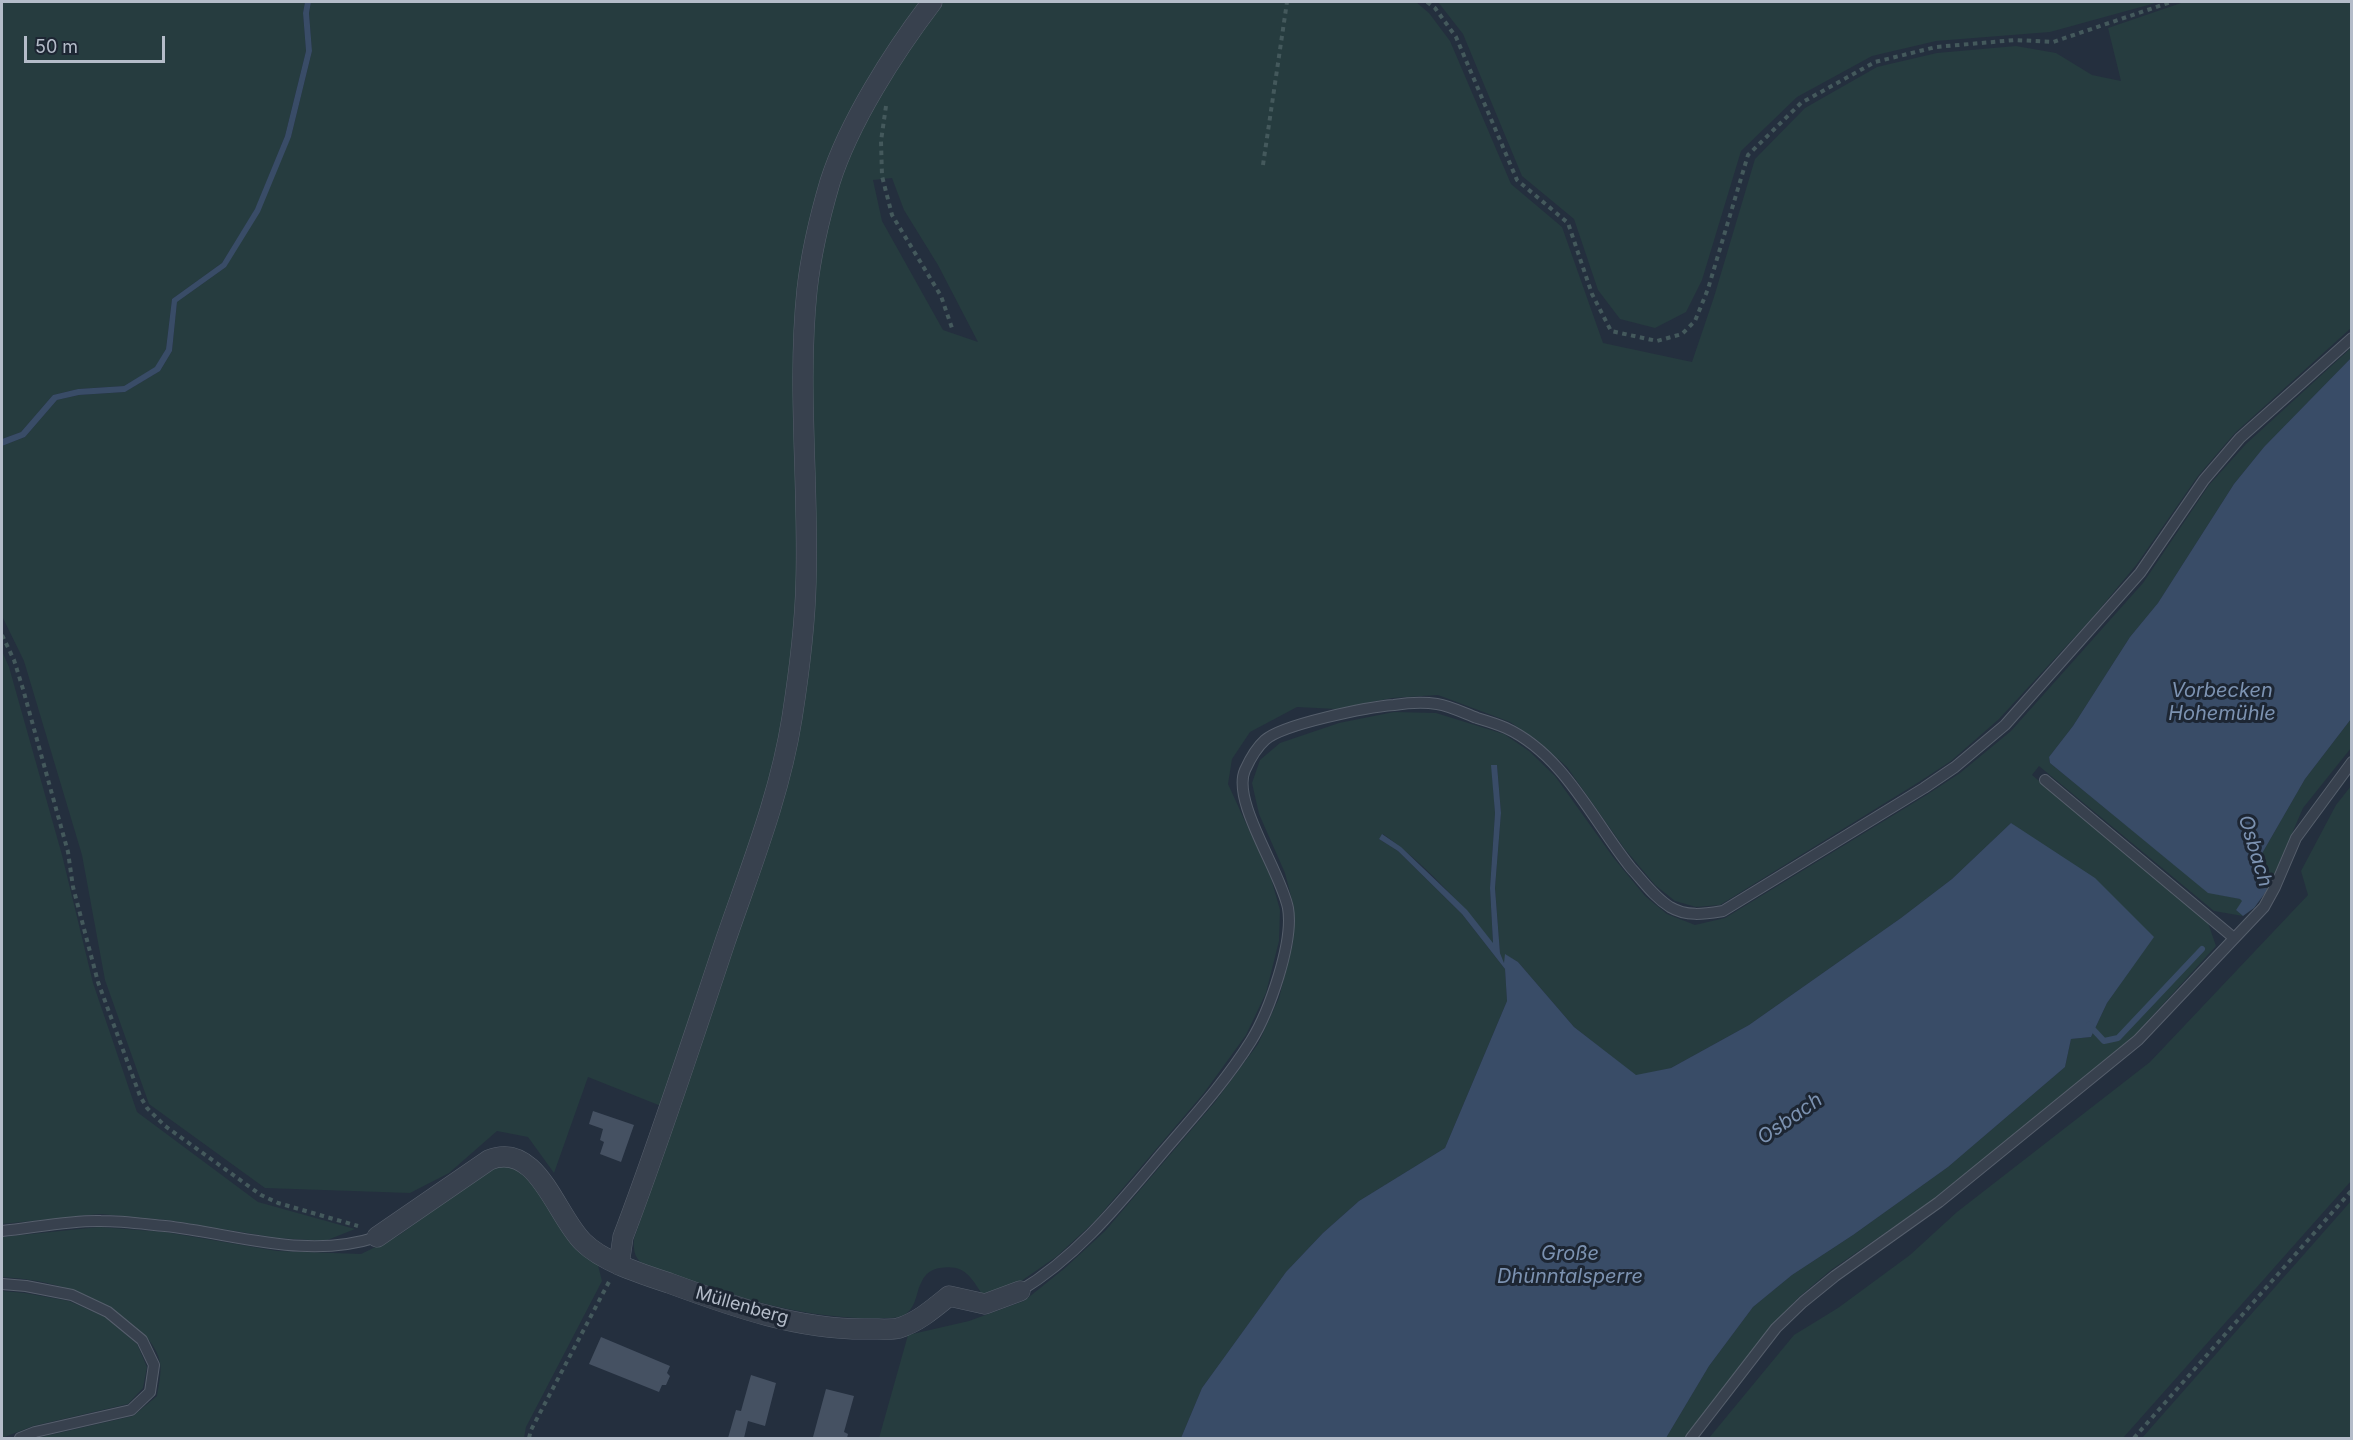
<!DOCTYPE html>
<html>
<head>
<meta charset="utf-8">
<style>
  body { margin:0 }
  #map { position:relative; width:2353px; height:1440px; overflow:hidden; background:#242f3e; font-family:Inter,sans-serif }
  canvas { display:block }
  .frame { position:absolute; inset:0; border:3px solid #b4bcc9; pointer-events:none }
  .scale { position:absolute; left:24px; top:36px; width:141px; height:27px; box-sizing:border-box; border:3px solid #b4bcc9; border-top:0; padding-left:8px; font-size:18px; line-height:21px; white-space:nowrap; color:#b4bcc9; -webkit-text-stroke:4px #1d2633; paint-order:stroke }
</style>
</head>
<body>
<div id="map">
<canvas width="2353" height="1440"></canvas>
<div class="frame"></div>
<div class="scale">50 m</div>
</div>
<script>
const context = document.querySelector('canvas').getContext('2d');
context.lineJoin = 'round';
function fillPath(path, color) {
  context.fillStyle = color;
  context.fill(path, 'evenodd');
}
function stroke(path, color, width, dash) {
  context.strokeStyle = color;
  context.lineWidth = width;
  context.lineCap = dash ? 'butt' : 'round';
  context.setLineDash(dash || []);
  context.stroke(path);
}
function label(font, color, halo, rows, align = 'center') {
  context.font = font + ' Inter,sans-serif';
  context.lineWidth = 6;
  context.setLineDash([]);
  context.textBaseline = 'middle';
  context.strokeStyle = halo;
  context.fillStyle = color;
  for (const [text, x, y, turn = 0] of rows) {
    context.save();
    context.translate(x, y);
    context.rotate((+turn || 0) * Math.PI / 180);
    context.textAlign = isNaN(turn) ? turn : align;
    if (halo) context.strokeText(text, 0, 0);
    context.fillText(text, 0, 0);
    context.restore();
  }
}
fillPath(new Path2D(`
  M2,2H305L303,13L306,51L285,136L255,210L222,263L172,299L166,349L156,367L124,386L78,389L53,395L21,432L2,439Z
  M311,2H923L808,237L801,264L797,582L791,662L779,746L763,803L661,1106L588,1077L554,1173L528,1137L497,1131L449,1173L410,1193L265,1188L149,1104L105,980L82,855L24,661L2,616V446L25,437L57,400L79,395L125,392L160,371L172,351L177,302L226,267L291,137L312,51L309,13Z
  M940,2H1416L1429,13L1450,41L1511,184L1562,227L1603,343L1692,362L1714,297L1755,159L1805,108L1877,67L1937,53L2016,46L2056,53L2092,75L2121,81L2108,28L2184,2H2351V328L2235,433L2198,476L2137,564L2093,617L1999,719L1951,761L1919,782L1720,905L1696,907L1675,901L1655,885L1624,848L1567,767L1537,740L1510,722L1438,695L1392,698L1336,709L1297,707L1250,732L1232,759L1228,784L1271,878L1280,910L1279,941L1266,993L1246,1035L1204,1093L1095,1221L1056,1257L1014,1286L984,1297C971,1278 966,1264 940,1268C932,1269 925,1274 922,1281C916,1291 917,1305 907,1313C901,1318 892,1318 885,1318C801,1321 724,1293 646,1267C635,1259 633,1252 634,1239L792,763L812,394L813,323L820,244L850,152L880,94ZM892,178L904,210L938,265L978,342L943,330L882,221L873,180Z
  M1438,2H2159L2050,32L1936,41L1872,56L1797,97L1741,151L1702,280L1686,312L1655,328L1620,319L1598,290L1574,219L1522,176L1463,34Z
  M2351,348V358L2264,447L2234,484L2158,603L2130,637L2073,726L2049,757L2050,763L2208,892L2240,899L2243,901L2236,910L2243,916L2214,911L2039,766L2032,775L2207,920L2216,946L2134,1036L1936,1198L1831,1270L1799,1297L1773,1325L1684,1438H1666L1709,1366L1753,1307L1792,1275L1853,1235L1948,1167L2065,1067L2071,1039L2091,1037L2107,1003L2153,937L2011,823L1952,879L1901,918L1749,1025L1671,1068L1636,1076L1574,1027L1518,962L1505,955V966L1500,953L1495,888L1501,813L1497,765H1492L1495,813L1490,888L1493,944C1462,904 1424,863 1383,834L1379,839L1398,851L1462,914L1505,969L1507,1001L1445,1148L1359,1201L1323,1233L1286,1272L1202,1388L1181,1438H879L908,1335L969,1321L1024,1301L1065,1268L1105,1231L1215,1102L1258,1044L1279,998L1293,943L1294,908L1285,873L1259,814L1252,783L1260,760L1280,743L1339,723L1394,712L1436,713L1504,734L1529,751L1555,776L1613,857L1645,896L1667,914L1695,925L1725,918L1928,794L1960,773L2011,731L2143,583L2209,485L2246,444Z
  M2,651L9,667L62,855L93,983L137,1112L258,1202L355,1229L325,1241L278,1238L167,1220L100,1214L2,1224Z
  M2351,719V748L2303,808L2268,889L2256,879L2260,857L2305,779Z
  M2351,786V1181L2123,1438H1709L1794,1335L1838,1308L1910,1255L1957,1212L2150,1062L2308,895L2301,871L2336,805Z
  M494,1166L516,1167L534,1184L597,1261L602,1281L526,1427L524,1438H37L133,1416L157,1396C158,1387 162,1373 160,1363C157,1346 144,1333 131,1323C94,1292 50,1280 2,1277V1237L99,1227L165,1232L277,1251L361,1254L398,1236Z
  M2351,1201V1438H2142Z
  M2,1291L25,1293L69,1301L105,1317L137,1344L147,1367L143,1388L128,1404L33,1426L2,1438Z`), '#263c3f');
fillPath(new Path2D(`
  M305,2H311L309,13L312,51L291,137L260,212L226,267L177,302L172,351L160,371L125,392L79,395L57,400L25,437L2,446V439L21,432L53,395L78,389L124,386L155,367L166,349L172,299L222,263L255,209L285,136L306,51L303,13Z
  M2351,358V719L2305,779L2260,857L2256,879L2268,889L2254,908L2243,916L2236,910L2242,901L2240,899L2208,893L2050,763L2049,757L2073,726L2130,637L2158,603L2234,484L2264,447Z
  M1491,765H1497L1501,813L1495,888L1500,953L1504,963L1505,954L1518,962L1574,1027L1636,1075L1671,1068L1749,1025L1901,918L1952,879L2011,823L2095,878L2154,937L2107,1003L2091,1037L2071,1039L2065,1067L1948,1167L1853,1235L1792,1275L1753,1307L1709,1366L1666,1438H1181L1202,1388L1286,1272L1323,1233L1359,1201L1445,1148L1507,1001L1505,969L1462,914L1398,851L1379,839L1382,834L1401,847L1467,910L1493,943L1490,888L1495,813Z`), '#394c67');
stroke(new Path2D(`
  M2089,1025L2104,1041L2118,1038L2202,949`), '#394c67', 6);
fillPath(new Path2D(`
  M593,1111L634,1125L621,1162L600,1154L604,1142L600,1140L603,1129L589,1124Z
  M601,1337L670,1366L667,1373L670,1376L666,1385H662L659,1392L589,1364Z
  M751,1375L776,1383L765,1426L748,1421L744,1438H728L736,1410L741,1411Z
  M826,1389L854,1396L844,1432L848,1434L847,1438L813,1437Z`), '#455162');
const service = new Path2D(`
  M2045,780L2234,938
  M2,1231C33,1228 70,1220 101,1221C123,1221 144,1224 165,1226C236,1234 307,1260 377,1237
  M2,1284L26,1286L72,1295L108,1312L142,1340L154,1365L150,1392L131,1410L35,1432L20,1438
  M1020,1291C1078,1256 1120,1203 1164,1151C1194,1116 1226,1081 1251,1041C1269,1012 1294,942 1288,908C1281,872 1231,801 1245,770C1250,759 1256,748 1265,740C1283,724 1368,707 1394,705C1407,703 1424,702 1437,704C1450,706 1464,713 1477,718C1487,721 1497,724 1506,728C1564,755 1593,821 1631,868C1643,881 1654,897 1670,907C1687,917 1704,914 1723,911L1924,788L1955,767L2005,725L2140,573L2204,480L2240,438L2352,338
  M1691,1438L1776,1328L1803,1302L1835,1276L1939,1202L2138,1040L2264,907L2275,887L2296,838L2352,762`);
const minor = new Path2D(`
  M377,1237L489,1160C537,1140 556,1216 583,1242C603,1262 642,1274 669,1283C734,1307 801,1331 872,1329C880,1329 891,1330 899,1328C918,1322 933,1309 949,1296L985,1304L1020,1291
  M619,1265L623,1237C660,1140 692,1041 725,942C750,869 780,795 792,718C799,673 805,628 806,582C809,485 797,387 807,290C811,254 820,216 830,182C849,122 894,52 932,2`);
stroke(service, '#565f6c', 12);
stroke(minor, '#565f6c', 21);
stroke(new Path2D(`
  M1427,2L1435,8L1456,37L1517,180L1568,223L1592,294L1611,331L1657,341L1682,334L1695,321L1708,289L1748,155L1801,103L1875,62L1936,47L2015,40L2053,42L2171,2
  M886,106L881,141L882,176L892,215L941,296L953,331
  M1263,165L1287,2
  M2,635L14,660L23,689L68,852L73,887L98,982L140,1096L147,1108L165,1126L261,1195L278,1203L358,1226
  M529,1438L531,1430L611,1278
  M2134,1438L2352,1190`), '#44595c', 4, [4.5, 4.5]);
stroke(service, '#38414e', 10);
stroke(minor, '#38414e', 20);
label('18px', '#b4bcc9', '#1d2633', [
  ["Müllenberg",742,1306,16]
]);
label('italic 20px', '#7c92b1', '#1d2633', [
  ["Vorbecken",2222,691],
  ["Hohemühle",2222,714],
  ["Osbach",2255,851,73],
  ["Osbach",1790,1119,-35],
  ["Große",1570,1254],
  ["Dhünntalsperre",1570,1277]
]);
</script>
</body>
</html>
